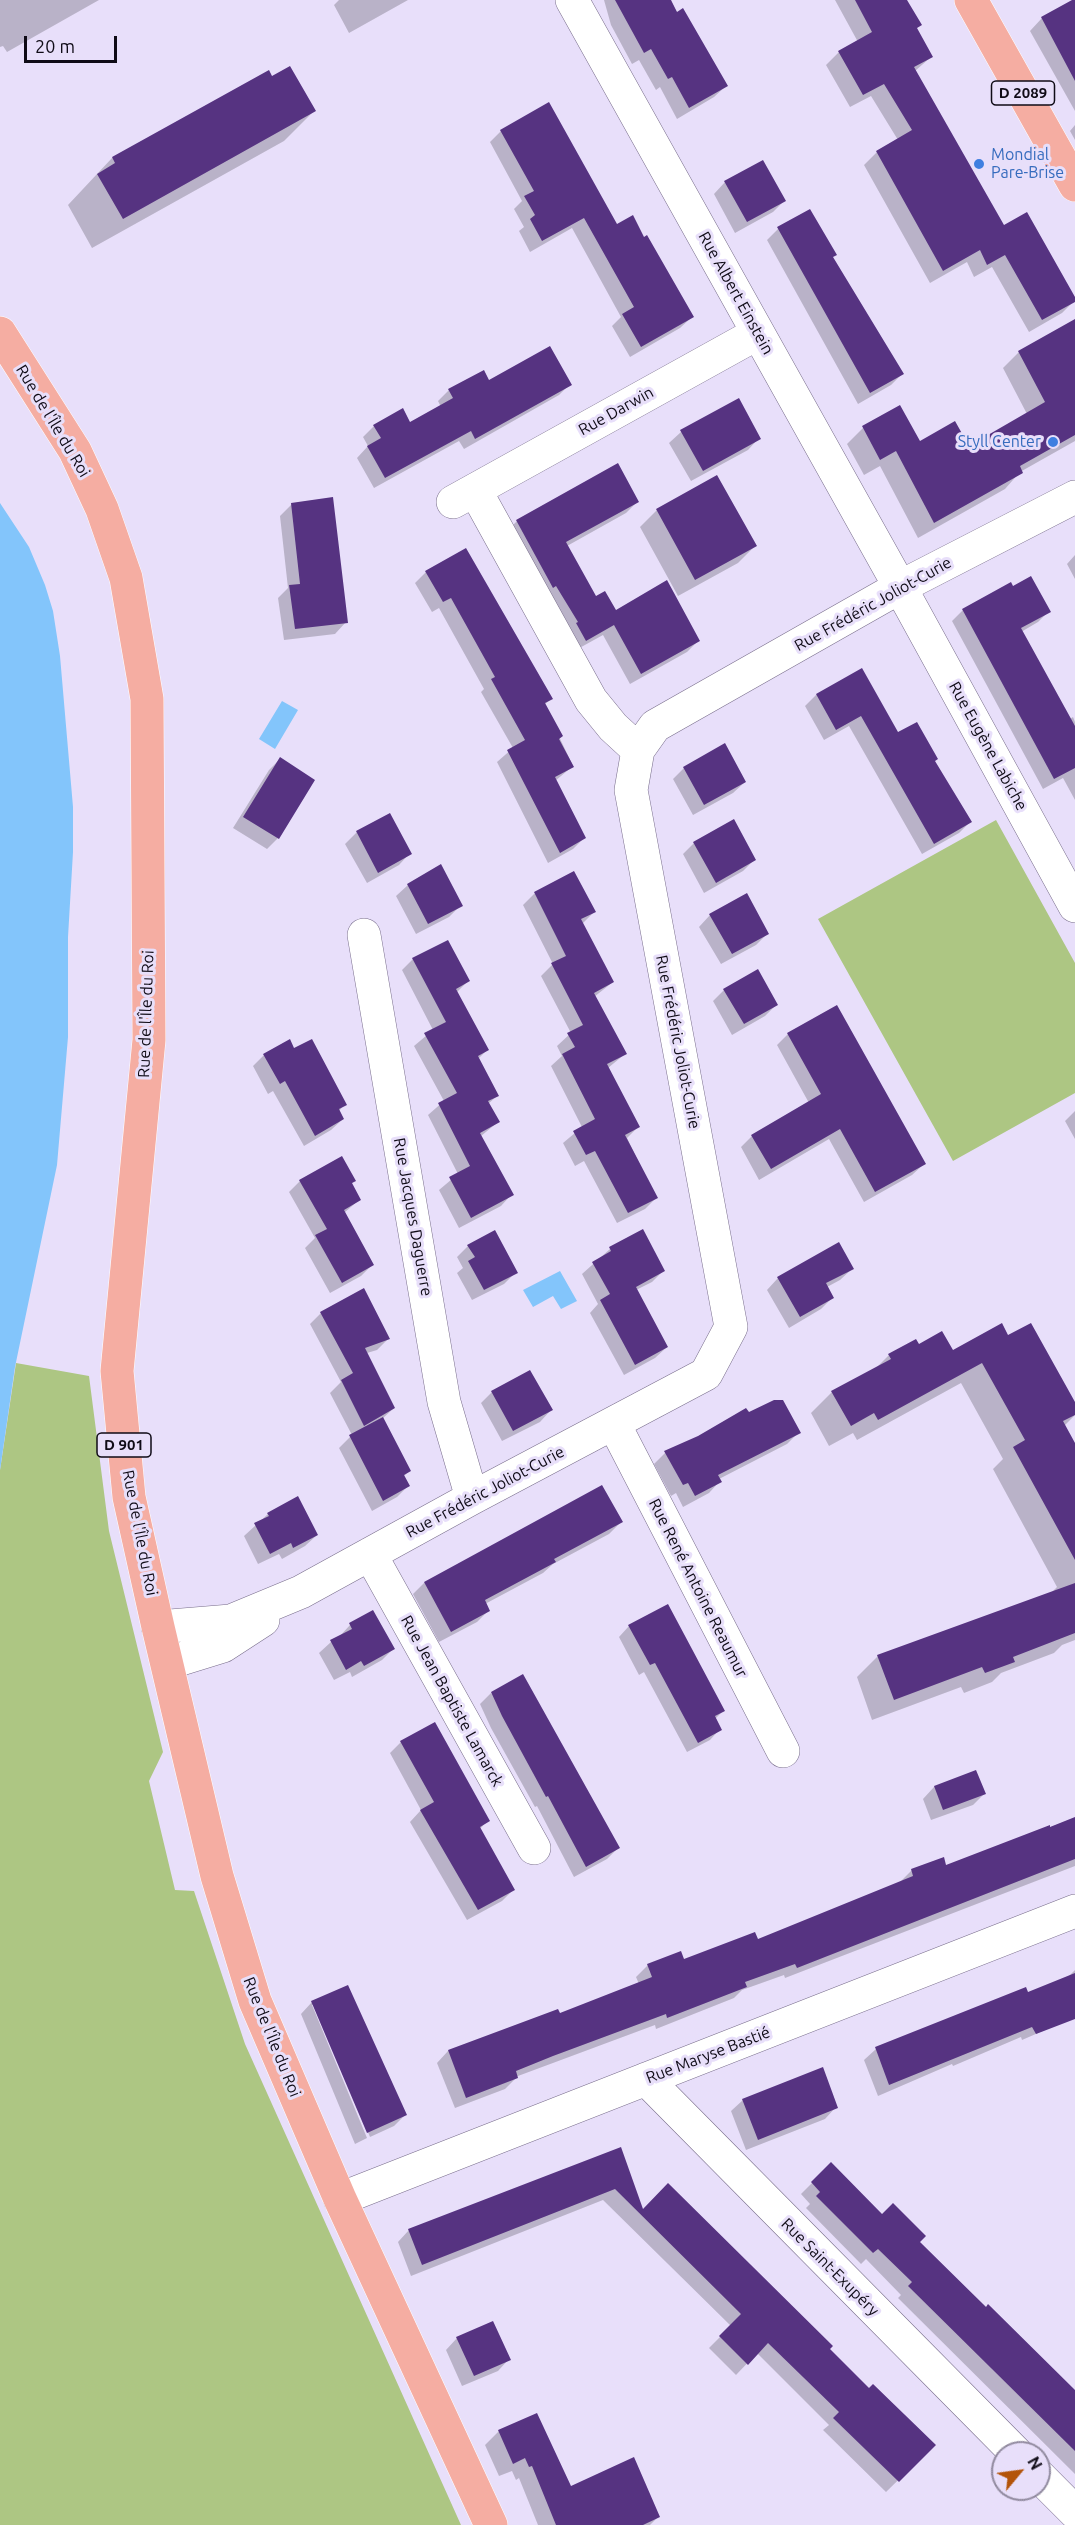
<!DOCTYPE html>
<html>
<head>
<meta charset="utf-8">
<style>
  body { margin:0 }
  #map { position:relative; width:1075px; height:2525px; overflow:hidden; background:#e8dffa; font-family:Ubuntu,sans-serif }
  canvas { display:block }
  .north { position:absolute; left:991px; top:2441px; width:60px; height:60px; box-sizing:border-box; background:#e8dffa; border:2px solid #918a9f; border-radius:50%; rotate:61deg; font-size:16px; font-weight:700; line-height:24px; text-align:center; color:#0f0b16 }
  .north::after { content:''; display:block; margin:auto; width:21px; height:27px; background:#b3540a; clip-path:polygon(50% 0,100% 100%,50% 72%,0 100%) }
  .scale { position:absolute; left:24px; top:36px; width:93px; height:27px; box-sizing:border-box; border:3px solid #0f0b16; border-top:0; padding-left:8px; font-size:18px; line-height:21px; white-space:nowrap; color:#0f0b16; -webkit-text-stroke:4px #e8dffa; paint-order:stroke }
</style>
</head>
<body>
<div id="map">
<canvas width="1075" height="2525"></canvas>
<div class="north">N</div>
<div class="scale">20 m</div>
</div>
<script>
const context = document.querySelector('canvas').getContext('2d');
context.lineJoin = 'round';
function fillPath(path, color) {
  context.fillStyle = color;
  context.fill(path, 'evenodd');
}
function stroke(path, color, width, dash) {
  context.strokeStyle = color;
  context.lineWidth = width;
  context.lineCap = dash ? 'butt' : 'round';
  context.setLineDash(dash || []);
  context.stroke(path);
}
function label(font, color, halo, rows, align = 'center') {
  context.font = font + ' Ubuntu,sans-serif';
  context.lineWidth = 6;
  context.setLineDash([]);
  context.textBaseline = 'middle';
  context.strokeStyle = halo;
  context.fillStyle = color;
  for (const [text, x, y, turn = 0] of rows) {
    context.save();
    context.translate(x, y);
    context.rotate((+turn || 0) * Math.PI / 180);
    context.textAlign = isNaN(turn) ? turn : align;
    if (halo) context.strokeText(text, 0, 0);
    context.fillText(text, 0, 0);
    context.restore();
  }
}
fillPath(new Path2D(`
  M996,820L1075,963V1093L953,1161L818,919Z
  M16,1363L89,1376L109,1531L163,1752L149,1781L175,1890L194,1891L245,2044L461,2525H0V1470Z`), '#adc683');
fillPath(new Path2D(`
  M0,503L29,547L45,585L53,611L60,656L73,807V852L68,937V1037L57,1165L15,1367L0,1470Z
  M282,701L298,710L275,749L259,739Z
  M560,1271L577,1301L561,1309L553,1296L533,1307L523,1290Z`), '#83c5fb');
fillPath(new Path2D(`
  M0,0H99L7,52L3,46L0,47Z
  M339,0H408L349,33L334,5Z
  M604,0H669L726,86L714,97L677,119L660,87L656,90L639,60L632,64L611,25Z
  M835,0H906L916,29L931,57L915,71L1003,227L1075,300L1062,313L1029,332L992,267L974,277L967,262L930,283L864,165L877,152L898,140L871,96L850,107L826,65L839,52L858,42Z
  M1075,0V111L1030,31L1042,18Z
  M271,78L314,111L284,141L92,248L68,205L112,158Z
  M1075,125V140L1070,131Z
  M501,131L616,226L644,239L692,317L680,328L630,357L612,326L621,317L572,228L530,252L519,231L524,227L514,209L522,201L490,142Z
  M725,182L784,201L773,212L735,233L714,194Z
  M810,211L832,258L902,374L891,385L858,404L767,240L778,229Z
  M1075,335V441L1020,472L1005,489L918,538L880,466L864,475L847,444L863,428L900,407L919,443L969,448L1027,414L1003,368L1019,352Z
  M483,372L488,382L570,384L559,395L464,449L459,441L374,488L357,458L368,446L363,437L374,426L410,424L441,407L438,401L449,390Z
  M738,400L759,438L748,450L691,481L669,443L681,432Z
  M637,502L626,513L567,546L596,598L615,612L698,641L687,652L630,684L603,635L574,651L506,532L517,521Z
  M292,504L346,622L335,634L284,640L278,598L288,588L280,516Z
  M657,510L755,546L738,563L678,596L640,527Z
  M1075,555V579L1067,564Z
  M426,572L551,699L544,705L573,766L555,781L584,838L573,849L548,863L497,762L513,748L481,692L484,689L439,608L432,612L415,583Z
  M1013,588L1049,611L1038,622L1021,632L1070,719L1073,717L1075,722V800L1063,778L1043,789L952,621L963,610Z
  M862,670L897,734L934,761L970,822L959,833L922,854L849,726L824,740L805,706L816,695Z
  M280,759L278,838L267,849L233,828L269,770Z
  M684,768L745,782L733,793L693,815L673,779Z
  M357,832L410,853L399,865L367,883L345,844Z
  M694,843L754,860L743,871L704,893L683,854Z
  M573,873L594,912L582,924L613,982L594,997L625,1054L608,1068L638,1127L627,1138L656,1198L645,1209L617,1223L584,1161L575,1166L563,1143L582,1127L551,1066L562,1056L557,1046L571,1033L541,976L553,964L523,905L534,894Z
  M408,885L461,905L449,917L416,934L396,896Z
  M710,915L767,934L756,945L721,964L699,927Z
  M413,959L468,981L457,992L487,1050L478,1059L497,1096L488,1104L498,1122L481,1136L512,1194L501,1206L459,1228L439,1190L458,1174L428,1115L444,1101L414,1046L433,1030L402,970Z
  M724,990L776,1005L765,1016L732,1035L713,1001Z
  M788,1034L924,1164L912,1175L864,1202L829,1139L759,1180L741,1147L752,1136L809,1103L777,1045Z
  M294,1050L345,1104L339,1111L343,1119L331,1130L304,1146L273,1091L268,1094L253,1066L264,1055Z
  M1075,1111V1139L1065,1121Z
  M300,1181H354L351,1184L359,1200L344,1213L373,1264L361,1276L330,1293L305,1248L315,1238L289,1192Z
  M468,1246L516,1272L504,1284L472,1300L457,1273L463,1268L457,1257Z
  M610,1249L663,1271L652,1282L636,1290L667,1347L655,1358L624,1375L590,1313L598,1304L582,1274Z
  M852,1269L840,1280L827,1287L832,1298L821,1309L789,1328L767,1290L778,1278Z
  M321,1313L388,1339L377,1350L367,1353L394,1408L382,1419L409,1471L403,1477L408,1486L397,1497L372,1511L339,1448L352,1435L330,1393L341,1382L310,1324Z
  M1007,1338L1075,1405V1415L1064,1426L1075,1446V1640L1062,1645L1054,1653L1001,1673L992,1682L964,1693L961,1687L872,1720L857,1677L878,1656L1051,1593L1057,1587L993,1469L1003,1459L961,1383L857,1440L853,1433L829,1446L811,1413L832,1392L874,1370L889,1355L918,1346L953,1352Z
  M492,1392L551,1410L540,1422L502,1441L481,1403Z
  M749,1414L799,1432L787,1444L719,1479L720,1481L709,1493L683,1507L676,1493L671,1496L654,1464L665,1453Z
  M268,1514L317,1535L305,1546L282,1559L279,1554L258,1564L244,1536Z
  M621,1522L609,1534L553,1564L543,1573L485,1604L488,1611L477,1622L439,1642L413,1594L424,1583Z
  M350,1625L393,1649L382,1660L352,1677L350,1672L334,1680L319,1653L331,1642L339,1637Z
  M629,1626L723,1711L715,1719L720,1729L710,1740L687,1752L644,1672L639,1675L619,1637Z
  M491,1693L618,1848L607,1859L574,1877L537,1806L535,1807L491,1728L480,1704Z
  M401,1742L488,1820L480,1829L513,1890L502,1901L467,1920L410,1822L421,1810L390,1753Z
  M975,1772L984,1794L973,1805L931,1820L923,1799L934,1787Z
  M1075,1818V1866L785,1978L784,1975L742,1990L734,1998L656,2029L655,2025L518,2076L505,2089L455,2108L437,2063L448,2051L559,2015L639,1984L636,1977L648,1965L683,1961L757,1941L900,1882L912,1870L945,1867Z
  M1075,1970V2017L1022,2040L1021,2037L953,2066L952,2064L878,2096L864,2060L876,2049L1025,1989L1027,1994L1067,1978Z
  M347,1987L405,2115L394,2126L370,2137L315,2005H312L367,2138L355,2144L301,2014L312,2002Z
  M743,2100L836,2107L825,2119L746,2150L731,2111Z
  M620,2149L643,2211L828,2349L869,2390L934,2445L886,2492L823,2430L829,2425L757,2353L736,2375L709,2348L731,2326L603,2200L411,2276L398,2242L409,2230Z
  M831,2164L882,2216L918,2242L1075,2392V2474L898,2298L901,2295L866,2259L861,2264L806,2208L810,2204L801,2194Z
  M457,2338L509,2359L498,2371L462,2386L446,2350Z
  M499,2431L570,2488L658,2517L650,2525H538L519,2478L516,2480L512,2471L499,2476L485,2445Z`), '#0003');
fillPath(new Path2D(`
  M615,0H671L677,12L683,8L728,86L689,108L672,77L668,79L651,49L644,53Z
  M855,0H907L922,25L917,28L933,57L914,67L1004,225L1027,212L1075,297V302L1042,320L1005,255L987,265L980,250L943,271L876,151L912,130L884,84L863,95L838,51L872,32Z
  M1072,0H1075V81L1041,17Z
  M290,66L316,111L123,219L97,174L115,163L112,157L269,70L272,76Z
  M549,102L617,224L633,215L644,237L647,235L694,317L641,347L622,314L634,307L584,218L542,241L530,219L535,215L524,196L534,191L500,130Z
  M763,160L786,201L747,222L724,181Z
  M810,209L837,255L833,257L904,374L870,393L777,227Z
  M1075,319V435L1020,466L1023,473L934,523L896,451L880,460L862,426L900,405L920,441L955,421L969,446L1045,402L1018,351Z
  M550,346L572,385L475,439L471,431L385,478L367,446L381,438L373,425L403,408L410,422L453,398L448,389L484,370L489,380Z
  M739,398L761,439L703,471L680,430Z
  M618,463L639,502L566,542L596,596L605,591L616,610L667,580L700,641L641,674L614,625L586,641L576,623L578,622L556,586L553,588L516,520Z
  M717,475L757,546L695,580L656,509Z
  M333,497L348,623L295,629L289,585L300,584L291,503Z
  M466,548L553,699L545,703L563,736L559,739L574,767L555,777L586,838L560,853L507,750L525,740L491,679L495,677L451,598L443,602L425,571Z
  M1031,576L1051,612L1021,628L1075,726V768L1054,779L962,609L1011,582L1013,586Z
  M862,668L898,732L917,722L938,759L935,761L972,822L934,844L861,716L836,730L816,694Z
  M725,743L746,782L704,805L683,767Z
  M280,757L315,780L279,839L243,817Z
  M390,813L412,854L378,873L356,831Z
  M734,819L756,860L716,883L693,842Z
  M441,864L463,906L428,924L407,884Z
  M574,871L596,912L581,919L614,982L594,993L627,1054L607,1064L640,1127L625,1135L658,1198L628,1213L595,1151L586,1155L573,1131L595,1119L562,1054L575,1047L567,1033L583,1025L551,963L566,956L534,892Z
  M747,893L769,934L732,954L709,914Z
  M448,940L470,981L456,989L489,1050L478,1056L499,1096L488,1101L500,1122L480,1133L514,1195L471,1218L449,1177L470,1166L438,1103L457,1093L424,1033L446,1022L412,958Z
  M758,969L778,1005L744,1024L723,989Z
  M837,1005L926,1164L875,1192L840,1129L771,1169L751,1135L821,1094L787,1033Z
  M290,1039L294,1048L312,1039L347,1105L339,1109L344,1119L315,1136L285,1081L280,1084L263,1054Z
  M342,1156L356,1181L352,1183L361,1200L344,1210L374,1265L342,1283L315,1235L327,1229L299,1180Z
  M643,1229L665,1271L636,1287L668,1347L635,1365L600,1300L610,1294L592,1262L611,1251L609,1247Z
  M495,1230L518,1273L484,1290L468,1261L475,1257L467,1245Z
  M839,1242L854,1269L826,1283L834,1298L800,1317L777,1277Z
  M364,1288L390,1339L365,1348L395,1408L364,1426L341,1380L353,1373L320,1312Z
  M1002,1323L1008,1335L1031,1323L1075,1402V1415L1063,1421L1075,1443V1560L1013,1447L1025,1440L982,1363L878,1420L874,1413L851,1426L831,1391L891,1359L888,1354L916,1339L919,1344L942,1331L953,1350Z
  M530,1370L553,1410L513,1431L491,1391Z
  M774,1400H783L801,1433L718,1475L722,1482L695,1496L688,1483L683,1485L664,1451L698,1436L746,1408L749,1412Z
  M383,1417L411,1471L404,1475L410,1486L383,1501L349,1435Z
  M602,1485L623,1522L554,1559L556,1562L485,1600L490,1611L451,1632L424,1582Z
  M298,1496L318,1535L293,1548L291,1543L270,1554L254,1523L269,1516L267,1513Z
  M1075,1583V1633L1013,1657L1015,1662L985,1673L982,1667L894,1700L877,1655Z
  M668,1604L725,1711L715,1716L722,1730L698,1743L655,1663L650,1665L628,1625Z
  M373,1610L395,1649L364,1666L361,1661L346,1670L330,1640L352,1629L349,1623Z
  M523,1674L620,1848L586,1867L548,1796L546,1797L502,1716L491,1692Z
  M435,1722L490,1821L480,1827L515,1890L478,1910L420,1810L434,1802L400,1741Z
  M976,1770L986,1794L943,1810L934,1786Z
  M1075,1817V1859L797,1968L795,1964L745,1982L747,1987L667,2018L666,2014L553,2056L516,2071L518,2078L466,2098L448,2050L558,2009L560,2013L652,1977L647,1964L681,1951L684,1959L755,1932L758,1939L913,1876L911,1869L944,1857L946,1865L1050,1825V1827Z
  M1075,1973V2019L1036,2034L1032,2027L889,2085L875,2047L1026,1987L1028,1992Z
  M348,1985L407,2115L367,2133L311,2001Z
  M823,2067L838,2108L758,2140L742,2099Z
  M621,2147L643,2209L668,2183L833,2346L830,2349L869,2388L873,2384L936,2445L899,2482L833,2418L839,2412L768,2343L748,2365L719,2336L741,2314L615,2189L422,2265L408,2229Z
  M831,2162L882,2214L893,2203L926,2236L920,2242L986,2307L988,2304L1075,2390V2451L908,2286L912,2282L878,2249L873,2253L816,2196L820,2192L811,2182Z
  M493,2321L511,2360L474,2376L456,2337Z
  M537,2413L571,2486L634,2457L660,2517L643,2525H556L532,2466L529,2467L525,2458L513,2464L498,2430Z`), '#563381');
const minor = new Path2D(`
  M572,0L900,587L1075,906
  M475,490L591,700L613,727L638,750
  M453,502L758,333
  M364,935L444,1402L472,1498
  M614,1424L783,1751
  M370,1554L534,1848
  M158,1627L231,1621L301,1592L472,1498L706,1374L731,1327L631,790L638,750L655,726L900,587L1075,497
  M168,1663L223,1646L263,1620
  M646,2079L1016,2453
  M340,2199L1075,1911
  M1039,2476L1075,2512`);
const major = new Path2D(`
  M971,0L1075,185
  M0,333L75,451L102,509L126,578L147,699L149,1040L117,1371L129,1497L158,1627L217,1876L255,2001L340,2199L491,2525`);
stroke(minor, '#786d8b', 34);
stroke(major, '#fff', 34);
stroke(minor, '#fff', 33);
stroke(major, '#f5ada2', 33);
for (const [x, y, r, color] of [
  [979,164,6,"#3f7fe0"],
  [1053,442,6,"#3f7fe0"]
]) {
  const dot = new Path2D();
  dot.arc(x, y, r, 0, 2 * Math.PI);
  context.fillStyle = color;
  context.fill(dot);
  stroke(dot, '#e8dffa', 2);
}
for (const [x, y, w] of [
  [1023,93,63],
  [124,1445,54]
]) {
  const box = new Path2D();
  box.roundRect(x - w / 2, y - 12, w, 24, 4.5);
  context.fillStyle = '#e8dffa';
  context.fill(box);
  stroke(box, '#0f0b16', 1.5);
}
label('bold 15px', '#0f0b16', null, [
  ["D 2089",1023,93],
  ["D 901",124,1445]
]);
label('16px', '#366cbe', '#e8dffa', [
  ["Mondial",991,155],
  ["Pare-Brise",991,173],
  ["Styll Center",1041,442,"right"]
], 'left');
label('16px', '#0f0b16', '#e8dffa', [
  ["Rue Albert Einstein",736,293,61],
  ["Rue Darwin",616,411,-29],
  ["Rue de l'Île du Roi",53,421,59],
  ["Rue Frédéric Joliot-Curie",873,604,-29],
  ["Rue Eugène Labiche",988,746,61],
  ["Rue de l'Île du Roi",146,1014,-88],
  ["Rue Frédéric Joliot-Curie",678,1042,79],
  ["Rue Jacques Daguerre",413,1217,80],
  ["Rue Frédéric Joliot-Curie",485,1492,-28],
  ["Rue de l'Île du Roi",140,1533,79],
  ["Rue René Antoine Reaumur",698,1588,63],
  ["Rue Jean Baptiste Lamarck",452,1701,61],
  ["Rue de l'Île du Roi",272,2037,68],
  ["Rue Maryse Bastié",708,2055,-21],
  ["Rue Saint-Exupéry",830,2267,45]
]);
</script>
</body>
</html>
